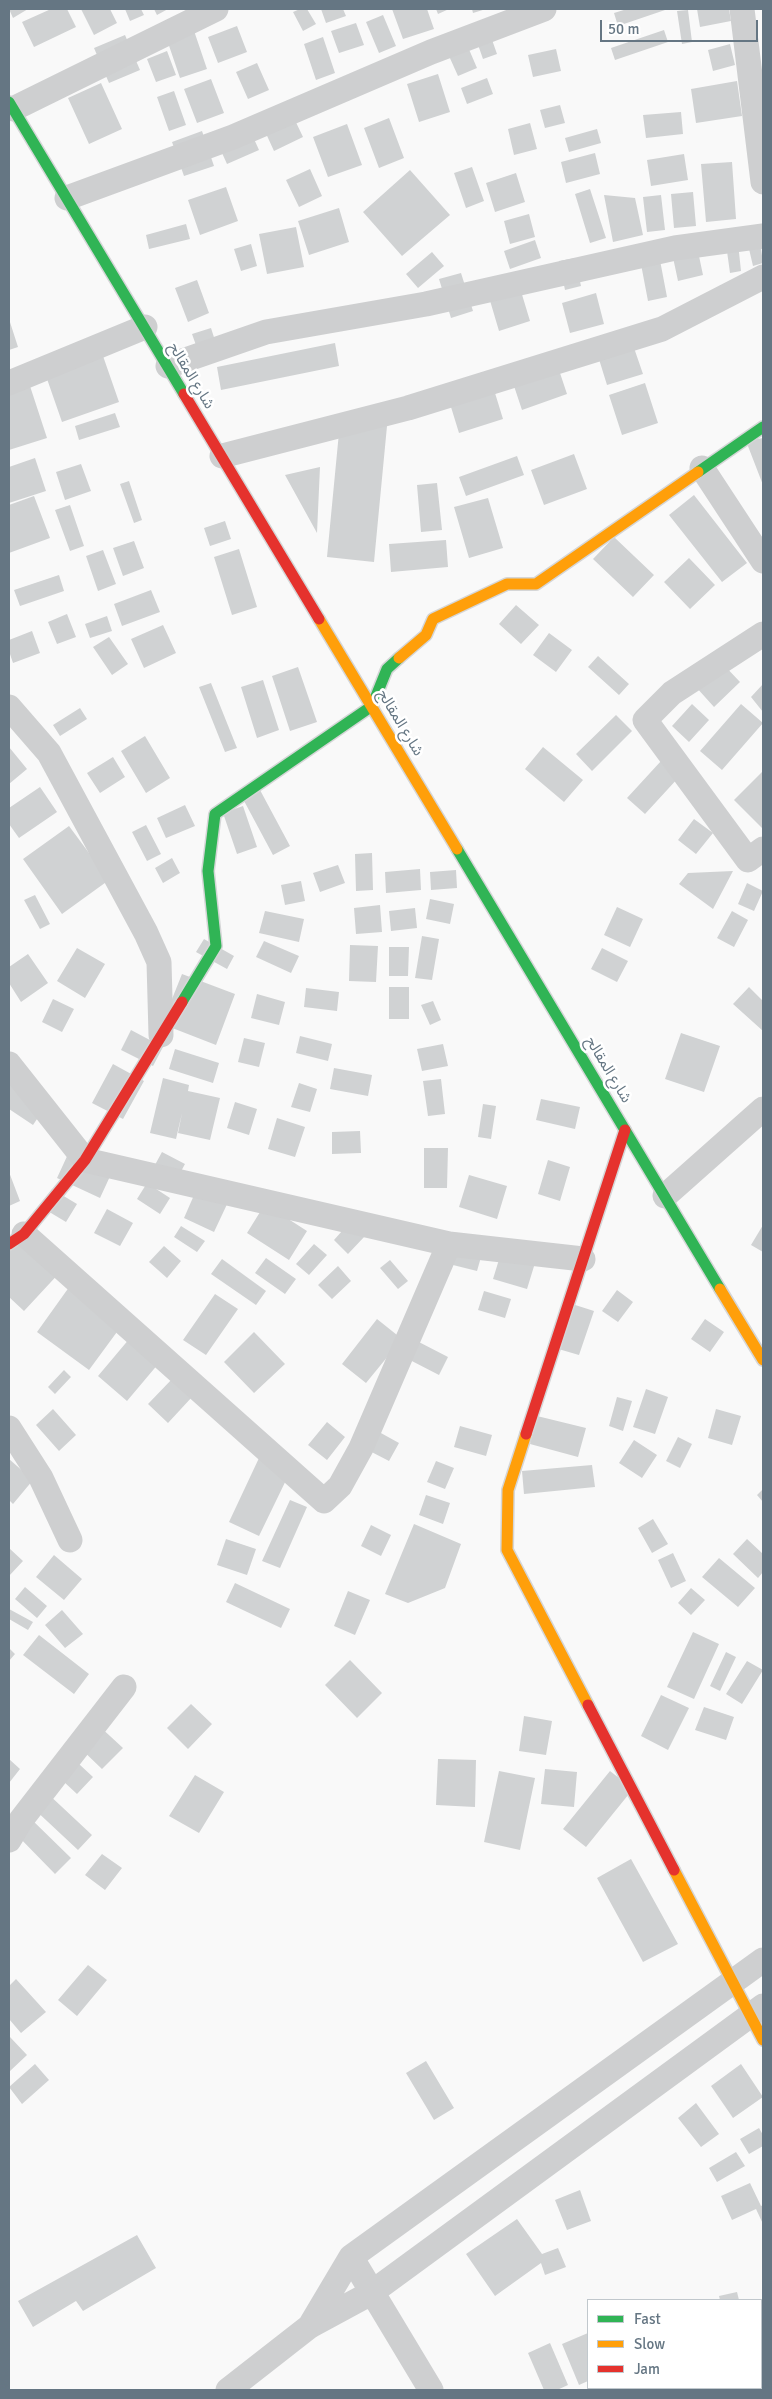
<!DOCTYPE html>
<html>
<head>
<meta charset="utf-8">
<style>
  body { margin:0 }
  #map { position:relative; width:772px; height:2399px; overflow:hidden; background:#f9f9f9; font-family:Signika,sans-serif }
  canvas { display:block }
  .frame { position:absolute; inset:0; border:10px solid #657683; pointer-events:none }
  .legend { position:absolute; left:587px; top:2299px; width:175px; height:90px; box-sizing:border-box; background:#fff; border:1px solid #c1c8cd; margin:0; padding:6px 9px; list-style:none; font-size:15px; color:#657683 }
  .legend li { display:flex; align-items:center; gap:10px; height:25px }
  .legend b { width:25px; border:1px solid #c1c8cd }
  .scale { position:absolute; left:600px; top:20px; width:158px; height:22px; box-sizing:border-box; border:2px solid #657683; border-top:0; padding-left:6px; font-size:15px; line-height:18px; white-space:nowrap; color:#657683; -webkit-text-stroke:4px #fff; paint-order:stroke }
</style>
</head>
<body>
<div id="map">
<canvas width="772" height="2399"></canvas>
<div class="frame"></div>
<ul class="legend">
<li><b style="height:6px;background:#30b455"></b>Fast</li>
<li><b style="height:6px;background:#ff9f0a"></b>Slow</li>
<li><b style="height:6px;background:#e5322d"></b>Jam</li>
</ul>
<div class="scale">50 m</div>
</div>
<script>
const context = document.querySelector('canvas').getContext('2d');
context.lineJoin = 'round';
function fillPath(path, color) {
  context.fillStyle = color;
  context.fill(path, 'evenodd');
}
function stroke(path, color, width, dash) {
  context.strokeStyle = color;
  context.lineWidth = width;
  context.lineCap = dash ? 'butt' : 'round';
  context.setLineDash(dash || []);
  context.stroke(path);
}
function label(font, color, halo, rows, align = 'center') {
  context.font = font + ' Signika,"Noto Sans Arabic",sans-serif';
  context.lineWidth = 5;
  context.setLineDash([]);
  context.textBaseline = 'middle';
  context.strokeStyle = halo;
  context.fillStyle = color;
  for (const [text, x, y, turn = 0] of rows) {
    context.save();
    context.translate(x, y);
    context.rotate((+turn || 0) * Math.PI / 180);
    context.textAlign = isNaN(turn) ? turn : align;
    if (halo) context.strokeText(text, 0, 0);
    context.fillText(text, 0, 0);
    context.restore();
  }
}
fillPath(new Path2D(`
  M9,9H28L13,18Z
  M51,9H67L76,27L34,47L22,22Z
  M81,9H110L117,23L94,35Z
  M125,9H141L144,15L130,21Z
  M154,9H168L157,15Z
  M300,9H307L316,24L303,31L293,12Z
  M321,9H343L346,16L326,23Z
  M392,9H427L434,29L403,39Z
  M436,9H449L438,14Z
  M472,9H486L473,13Z
  M627,9H668L618,26L614,13Z
  M697,9H729L731,21L700,27Z
  M688,10L692,42L682,44L677,11Z
  M383,15L396,46L379,53L366,22Z
  M190,19L207,69L180,78L163,28Z
  M356,23L364,45L339,53L331,31Z
  M237,26L247,52L218,63L208,37Z
  M664,30L668,42L615,60L611,48Z
  M490,34L497,54L483,59L476,39Z
  M125,35L140,70L109,83L94,48Z
  M323,37L335,73L316,80L304,44Z
  M730,44L735,65L713,71L708,50Z
  M468,47L477,68L458,76L449,56Z
  M556,49L561,71L533,77L528,55Z
  M167,51L176,75L156,82L147,59Z
  M257,63L269,90L248,99L236,72Z
  M438,74L450,112L419,122L407,84Z
  M487,78L493,94L467,104L461,88Z
  M211,79L224,113L197,123L184,89Z
  M737,81L742,116L696,123L691,89Z
  M101,83L122,129L89,144L68,98Z
  M174,91L186,125L169,131L157,97Z
  M560,105L565,123L545,128L540,110Z
  M681,112L683,134L646,138L643,115Z
  M292,114L303,137L274,151L263,127Z
  M389,118L404,158L379,168L364,128Z
  M245,119L259,150L227,164L213,133Z
  M530,123L537,149L514,155L508,129Z
  M347,124L362,165L328,177L313,137Z
  M597,129L601,143L569,152L565,138Z
  M202,131L214,166L184,176L172,142Z
  M595,153L600,174L566,183L561,162Z
  M684,154L688,180L651,186L647,160Z
  M732,162L736,219L706,222L701,164Z
  M472,167L484,201L466,208L454,173Z
  M310,169L322,196L299,207L286,180Z
  M410,170L450,215L402,256L363,212Z
  M516,173L525,202L495,212L486,183Z
  M226,187L238,221L200,235L188,200Z
  M590,189L606,238L590,243L575,194Z
  M693,192L696,226L674,228L671,194Z
  M604,195L635,198L643,235L613,242Z
  M661,195L665,230L647,232L643,197Z
  M339,208L349,242L309,255L298,221Z
  M529,214L535,237L510,244L504,221Z
  M186,224L190,239L149,249L146,235Z
  M296,227L304,267L267,274L259,234Z
  M759,234L763,263L753,266L746,236Z
  M535,240L541,258L510,269L504,251Z
  M696,242L703,275L678,281L671,248Z
  M738,243L741,271L730,273L726,244Z
  M251,244L257,266L241,271L234,249Z
  M432,252L444,266L418,288L406,274Z
  M659,255L667,297L648,301L640,259Z
  M575,258L581,286L565,290L559,261Z
  M461,273L473,311L451,318L439,279Z
  M517,278L530,321L499,331L486,287Z
  M197,280L209,313L188,322L175,288Z
  M596,293L604,324L570,333L562,303Z
  M9,319L18,347L9,350Z
  M211,328L220,356L202,362L192,334Z
  M335,343L339,366L221,390L217,367Z
  M633,345L643,374L607,385L598,356Z
  M103,356L119,402L62,422L46,376Z
  M558,367L567,394L522,410L513,383Z
  M491,380L503,419L459,433L447,394Z
  M29,383L47,438L9,450V389Z
  M645,383L658,423L622,435L609,395Z
  M115,413L120,427L79,440L75,426Z
  M340,422L387,426L374,562L327,557Z
  M763,438V485L746,441Z
  M574,454L587,489L544,505L531,470Z
  M517,456L524,475L466,496L459,477Z
  M35,458L46,491L9,503V467Z
  M81,464L91,491L65,500L56,472Z
  M320,467L317,533L285,475Z
  M129,481L142,520L134,523L120,484Z
  M437,483L442,530L421,532L417,485Z
  M694,495L747,563L722,582L669,515Z
  M34,496L50,538L9,553V505Z
  M488,498L503,548L469,558L454,507Z
  M70,505L84,546L70,551L55,510Z
  M225,521L231,539L210,546L204,528Z
  M614,537L654,575L633,597L593,559Z
  M446,540L448,567L391,572L389,544Z
  M134,541L144,568L123,576L113,548Z
  M239,549L257,607L232,615L214,557Z
  M103,550L116,584L98,591L86,556Z
  M689,558L715,585L690,609L664,582Z
  M59,575L64,591L20,606L14,590Z
  M151,590L160,612L122,626L114,604Z
  M516,605L539,625L521,644L499,624Z
  M67,614L76,637L57,644L48,622Z
  M107,616L112,631L90,638L85,624Z
  M163,625L176,653L144,668L131,639Z
  M32,631L40,653L13,663L9,651V640Z
  M549,633L572,650L556,672L533,655Z
  M109,637L128,664L112,675L93,647Z
  M598,656L629,684L619,695L588,667Z
  M722,663L740,682L714,707L696,687Z
  M298,667L317,722L290,731L272,676Z
  M263,680L279,730L257,738L241,687Z
  M211,683L237,748L225,752L199,687Z
  M763,684V712L751,697Z
  M692,704L709,720L689,742L672,726Z
  M741,704L763,723L722,770L700,751Z
  M80,708L87,719L60,736L53,725Z
  M616,715L632,731L592,771L576,754Z
  M145,736L170,778L146,793L121,751Z
  M9,747L27,769L9,784Z
  M543,747L583,780L564,802L525,769Z
  M113,757L125,777L100,793L87,773Z
  M661,761L679,777L645,814L627,798Z
  M763,771V826L762,828L734,800Z
  M40,787L57,812L19,838L9,824V808Z
  M260,790L290,846L273,855L243,799Z
  M185,805L195,826L166,838L157,818Z
  M243,806L257,847L237,854L223,813Z
  M694,819L713,833L696,854L678,840Z
  M146,825L161,854L147,861L132,832Z
  M69,826L109,880L62,914L23,859Z
  M372,853L373,890L356,891L355,854Z
  M172,858L180,873L163,883L155,868Z
  M338,865L345,883L320,892L313,873Z
  M420,869L421,890L386,893L385,872Z
  M456,870L457,888L431,890L430,872Z
  M733,871L713,909L679,884L688,873Z
  M301,881L305,901L285,905L281,885Z
  M747,883L763,891L754,911L738,904Z
  M35,895L50,924L40,929L24,900Z
  M430,899L454,904L450,924L426,919Z
  M380,905L382,932L356,934L354,908Z
  M617,907L643,919L630,947L604,935Z
  M415,908L417,928L391,931L389,911Z
  M265,911L304,919L299,942L259,933Z
  M732,911L748,920L734,947L717,938Z
  M422,936L439,939L432,980L415,978Z
  M204,939L234,956L227,969L196,952Z
  M264,941L299,956L291,973L256,957Z
  M350,945L378,946L376,982L349,981Z
  M389,947H409L408,976H389Z
  M77,948L105,964L85,998L57,981Z
  M602,948L628,961L617,982L591,969Z
  M28,954L48,983L21,1002L9,983V967Z
  M182,974L235,994L216,1045L162,1024Z
  M389,987H409V1019H389Z
  M749,987L763,1001V1031L733,1004Z
  M306,988L339,992L337,1011L304,1007Z
  M257,994L285,1002L279,1025L251,1018Z
  M53,999L74,1009L62,1032L42,1022Z
  M433,1001L441,1020L430,1025L421,1005Z
  M131,1030L163,1047L153,1066L121,1050Z
  M681,1033L720,1046L704,1092L665,1079Z
  M300,1036L332,1044L328,1061L296,1053Z
  M244,1038L265,1043L259,1067L238,1062Z
  M443,1044L448,1066L422,1071L417,1049Z
  M175,1049L219,1063L213,1083L169,1069Z
  M113,1064L144,1081L123,1119L92,1103Z
  M334,1068L372,1075L368,1096L330,1089Z
  M9,1075L49,1101L33,1125L9,1109Z
  M163,1078L189,1085L188,1091L220,1098L210,1140L178,1133L182,1113L176,1139L150,1133Z
  M441,1079L445,1114L428,1116L423,1081Z
  M299,1083L317,1089L310,1112L291,1107Z
  M541,1099L580,1107L575,1129L536,1120Z
  M235,1102L257,1109L249,1135L227,1128Z
  M483,1104L496,1106L491,1139L478,1137Z
  M277,1118L305,1127L295,1157L268,1149Z
  M360,1131L361,1153L332,1154V1132Z
  M424,1148H448L447,1188H424Z
  M69,1152L112,1172L100,1198L57,1178Z
  M162,1152L185,1164L173,1186L150,1174Z
  M548,1160L570,1167L560,1201L538,1194Z
  M9,1172L20,1201L9,1206Z
  M469,1175L507,1186L497,1219L459,1207Z
  M147,1183L170,1198L160,1214L137,1199Z
  M198,1186L229,1200L214,1232L184,1218Z
  M52,1189L77,1204L66,1222L41,1207Z
  M265,1204L307,1231L289,1260L247,1233Z
  M107,1209L133,1223L120,1246L94,1233Z
  M350,1222L365,1236L348,1254L334,1240Z
  M763,1225V1252L751,1245Z
  M181,1226L205,1241L197,1252L174,1237Z
  M21,1231L63,1269L24,1311L9,1297V1244Z
  M505,1240L539,1250L527,1289L493,1279Z
  M314,1244L327,1255L309,1275L296,1264Z
  M164,1246L181,1261L167,1278L149,1262Z
  M453,1249L481,1257L477,1271L449,1264Z
  M266,1258L296,1279L285,1294L255,1273Z
  M222,1259L266,1291L256,1305L211,1274Z
  M390,1260L408,1281L398,1289L380,1268Z
  M338,1266L351,1281L332,1299L318,1285Z
  M72,1283L125,1321L89,1370L37,1332Z
  M617,1290L633,1302L618,1322L602,1311Z
  M484,1291L511,1299L505,1318L478,1310Z
  M215,1294L238,1309L206,1355L183,1340Z
  M569,1303L594,1311L579,1355L555,1348Z
  M377,1319L402,1339L366,1383L342,1364Z
  M705,1319L724,1332L710,1352L691,1339Z
  M254,1332L285,1364L254,1393L224,1362Z
  M130,1338L159,1363L127,1401L98,1376Z
  M415,1340L448,1357L439,1375L406,1358Z
  M64,1370L71,1377L55,1394L48,1387Z
  M173,1378L192,1397L168,1423L148,1404Z
  M646,1389L668,1397L655,1434L633,1427Z
  M617,1397L632,1401L623,1431L609,1426Z
  M53,1409L76,1435L59,1451L36,1425Z
  M716,1409L741,1416L732,1445L708,1438Z
  M537,1416L586,1428L578,1457L530,1444Z
  M327,1422L345,1437L327,1460L308,1445Z
  M460,1426L492,1435L486,1456L454,1447Z
  M370,1427L399,1443L389,1461L360,1446Z
  M678,1437L692,1444L680,1468L666,1461Z
  M634,1440L657,1455L642,1478L619,1463Z
  M259,1458L290,1472L259,1536L229,1522Z
  M9,1459L33,1480L13,1504L9,1500Z
  M436,1461L454,1468L445,1489L427,1482Z
  M592,1465L595,1487L524,1494L522,1471Z
  M763,1489V1502L757,1495Z
  M426,1495L450,1503L443,1524L419,1515Z
  M290,1500L307,1507L280,1568L262,1561Z
  M653,1519L668,1544L652,1553L638,1528Z
  M414,1524L461,1544L445,1588L408,1603L385,1594Z
  M371,1525L391,1535L381,1556L361,1546Z
  M226,1539L256,1549L247,1575L217,1565Z
  M747,1539L763,1554V1572L758,1578L733,1554Z
  M9,1548L23,1561L9,1576Z
  M673,1553L686,1581L671,1588L658,1560Z
  M54,1555L82,1579L64,1600L36,1577Z
  M719,1558L755,1588L738,1607L702,1577Z
  M235,1583L290,1609L281,1628L226,1602Z
  M25,1587L47,1606L37,1618L15,1599Z
  M691,1588L705,1600L691,1615L678,1603Z
  M348,1591L370,1600L355,1635L334,1626Z
  M9,1609L33,1622L28,1630L9,1619Z
  M62,1610L83,1634L65,1648L45,1625Z
  M693,1632L719,1644L694,1699L667,1687Z
  M39,1635L89,1674L74,1694L23,1655Z
  M9,1648L15,1654L9,1661Z
  M726,1652L736,1657L720,1691L710,1686Z
  M350,1660L382,1693L357,1718L325,1685Z
  M747,1661L763,1670L742,1704L726,1694Z
  M661,1695L689,1708L668,1750L641,1736Z
  M191,1704L212,1724L188,1749L167,1728Z
  M704,1707L734,1717L726,1740L695,1730Z
  M524,1716L552,1721L546,1755L519,1751Z
  M97,1724L123,1748L102,1769L77,1745Z
  M65,1751L93,1777L77,1794L49,1768Z
  M9,1759L20,1769L9,1783Z
  M438,1759L476,1760L475,1807L436,1805Z
  M545,1769L577,1772L574,1807L541,1804Z
  M499,1771L535,1778L520,1850L484,1842Z
  M610,1771L633,1789L586,1847L563,1829Z
  M195,1775L224,1792L199,1833L169,1816Z
  M46,1792L92,1835L78,1850L32,1807Z
  M29,1817L71,1858L55,1874L14,1832Z
  M102,1854L122,1868L105,1890L85,1875Z
  M631,1859L678,1944L643,1962L597,1878Z
  M88,1965L107,1980L77,2016L58,2000Z
  M16,1979L46,2012L21,2033L9,2019V1986Z
  M10,2037L27,2055L9,2072V2038Z
  M426,2061L454,2108L434,2120L406,2073Z
  M35,2064L49,2080L22,2104L9,2087Z
  M741,2064L763,2097L733,2118L711,2086Z
  M696,2103L719,2134L701,2147L678,2118Z
  M759,2128L763,2135V2146L749,2154L740,2139Z
  M736,2152L745,2166L717,2182L709,2168Z
  M750,2183L761,2206L763,2205V2224L756,2209L732,2220L721,2196Z
  M580,2190L591,2221L567,2230L555,2200Z
  M517,2219L542,2254L558,2248L566,2267L545,2275L541,2263L495,2296L466,2254Z
  M137,2235L156,2268L83,2311L76,2301L33,2327L18,2301Z
  M737,2292L739,2300H720L719,2296Z
  M761,2328L763,2334V2365L761,2366Z
  M588,2333V2381L579,2385L562,2344Z
  M550,2343L568,2385L557,2390H544L528,2353Z`), '#d0d2d3');
const fast = new Path2D(`
  M9,102L184,394
  M698,472L763,427
  M457,849L720,1289
  M182,1002L216,946L208,871L215,814L372,706L387,669L399,658`);
const slow = new Path2D(`
  M319,619L457,849
  M399,658L426,635L433,619L507,584H536L698,472
  M720,1289L763,1360
  M526,1434L508,1490L507,1550L588,1705
  M674,1870L763,2040`);
const jam = new Path2D(`
  M184,394L319,619
  M9,1244L24,1234L85,1160L182,1002
  M526,1434L625,1130
  M588,1705L674,1870`);
stroke(fast, '#d5d6d7', 14);
stroke(slow, '#d5d6d7', 14);
stroke(jam, '#d5d6d7', 14);
stroke(new Path2D(`
  M742,9L763,182
  M13,109L216,9
  M67,198L233,137L431,52L544,9
  M168,366L266,332L426,304L675,248L763,236
  M9,383L145,327
  M222,456L408,408L662,329L763,277
  M702,468L763,561
  M763,634L672,693L645,720L748,860L763,849
  M9,707L49,753L146,933L159,962L161,1035
  M9,1064L85,1160L449,1244L583,1259
  M665,1196L763,1109
  M24,1234L324,1501L340,1486L361,1448L449,1244
  M9,1428L41,1478L70,1540
  M9,1840L21,1820L124,1687
  M351,2257L431,2390
  M310,2326L351,2257L763,1960
  M228,2390L310,2326L371,2293L763,2006`), '#cecfd0', 25);
stroke(fast, '#30b455', 11);
stroke(slow, '#ff9f0a', 11);
stroke(jam, '#e5322d', 11);
label('15px', '#657683', '#fff', [
  ["شارع المقالح",191,376,59],
  ["شارع المقالح",400,723,59],
  ["شارع المقالح",608,1070,59]
]);
</script>
</body>
</html>
